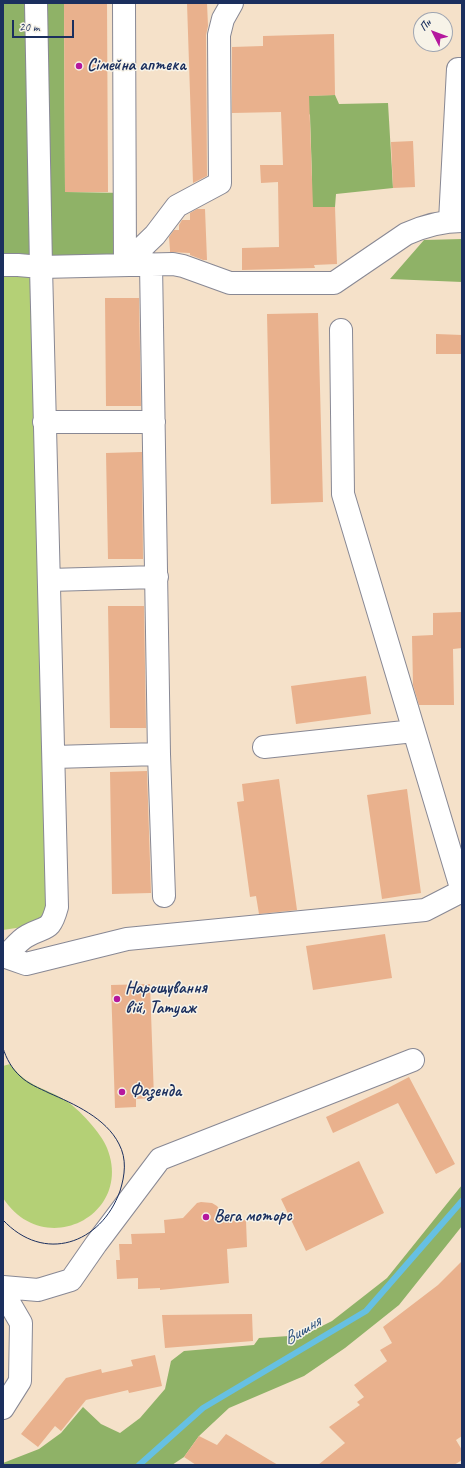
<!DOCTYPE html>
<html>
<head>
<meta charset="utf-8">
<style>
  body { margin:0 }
  #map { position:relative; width:465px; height:1468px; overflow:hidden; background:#f5e1c9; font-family:Caveat,sans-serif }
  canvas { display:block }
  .frame { position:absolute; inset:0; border:4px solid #1b2f5e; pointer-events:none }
  .north { position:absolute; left:413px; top:12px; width:40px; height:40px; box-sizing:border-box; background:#f7f3e8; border:1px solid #9fa5b1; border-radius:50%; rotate:312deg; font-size:11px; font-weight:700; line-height:16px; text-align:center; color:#1b2f5e }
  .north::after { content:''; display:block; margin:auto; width:14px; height:18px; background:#b5179e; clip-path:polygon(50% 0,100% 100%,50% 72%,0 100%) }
  .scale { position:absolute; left:12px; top:20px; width:62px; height:18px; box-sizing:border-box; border:2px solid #1b2f5e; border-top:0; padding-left:5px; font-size:12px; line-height:14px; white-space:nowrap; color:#1b2f5e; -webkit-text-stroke:3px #f7f3e8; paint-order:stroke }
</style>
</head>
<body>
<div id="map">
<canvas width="465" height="1468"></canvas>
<div class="frame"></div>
<div class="north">Пн</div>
<div class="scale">20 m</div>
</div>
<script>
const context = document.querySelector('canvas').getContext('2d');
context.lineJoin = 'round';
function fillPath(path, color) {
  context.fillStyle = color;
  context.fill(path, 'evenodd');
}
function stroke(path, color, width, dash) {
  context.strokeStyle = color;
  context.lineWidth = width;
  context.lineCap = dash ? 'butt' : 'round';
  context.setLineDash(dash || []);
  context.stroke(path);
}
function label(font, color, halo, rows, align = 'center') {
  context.font = font + ' Caveat,sans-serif';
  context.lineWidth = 3;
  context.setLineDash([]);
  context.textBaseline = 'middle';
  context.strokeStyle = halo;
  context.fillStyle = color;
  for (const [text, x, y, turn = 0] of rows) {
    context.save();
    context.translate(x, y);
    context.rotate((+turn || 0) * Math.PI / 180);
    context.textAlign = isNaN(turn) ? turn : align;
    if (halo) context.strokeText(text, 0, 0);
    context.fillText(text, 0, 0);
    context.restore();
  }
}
fillPath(new Path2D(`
  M41,267L57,907L42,924L3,930V271Z
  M10,1064C27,1087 44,1087 65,1100C78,1108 102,1134 107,1148C134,1215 44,1261 3,1198V1066Z`), '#b4d076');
fillPath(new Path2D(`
  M3,3H64L65,192L125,193V264L3,262Z
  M335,95L339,104L388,103L393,188L336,194L335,207L309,208L312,178L310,115L292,96Z
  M462,239V282L390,279L424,240Z
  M462,1185V1226L399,1305L345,1348L304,1376L229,1408L199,1436L184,1457L172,1465H3V1463L39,1449L61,1433L83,1407L101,1424L120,1433L140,1418L165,1389L171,1361L184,1351L254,1345L259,1338L304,1335L332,1321L387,1278Z`), '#8fb267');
stroke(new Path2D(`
  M139,1465L203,1408L366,1311L462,1201`), '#66c0e3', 6);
fillPath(new Path2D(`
  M64,3H107L108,192H65Z
  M187,3H207L208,26L206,35L207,176L193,183Z
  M334,34L335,95L309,96L313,207H335L337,264L314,265L315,268L242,270V248L279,247L278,182L261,183L260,165H283L281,112L232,113V47L263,46V36Z
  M413,141L415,187L393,188L391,142Z
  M197,209H205L207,260H203L190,255V253L170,252V250L169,237L174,230H179V225L182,220H190V213Z
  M105,298H139L141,406H106Z
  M318,313L323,502L271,504L267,314Z
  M436,334L462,335V354H436Z
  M142,452L143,559H108L106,453Z
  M108,606H144L146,728H110Z
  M462,612V648L453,649L454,705H419L413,685L412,636L433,635V613Z
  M366,676L371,714L296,724L291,686Z
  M147,771L151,893L112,894L110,772Z
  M279,779L297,910L259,914L256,896L250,897L237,802L244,801L242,784Z
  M407,789L421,893L382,899L367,795Z
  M385,934L392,978L313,990L306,946Z
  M150,984L154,1098L136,1099V1107L115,1108L111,985Z
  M409,1077L455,1164L436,1174L398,1103L333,1133L326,1117L388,1088Z
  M359,1161L384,1213L306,1251L281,1199Z
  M201,1202L212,1203L217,1206L228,1221L246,1220L247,1247L227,1249L229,1283L160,1290V1288L138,1289V1278L117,1279L116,1260H120L119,1244H132L131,1234L165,1233L164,1220L183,1218L197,1203Z
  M462,1261V1436L456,1440L462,1450V1460L454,1465H318L345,1443L329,1427L360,1405L357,1402L364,1397L354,1385L387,1361L380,1350L392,1343L383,1327L438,1285Z
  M252,1314L253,1341L165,1348L162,1315Z
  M155,1355L162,1386L129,1393L128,1390L86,1400L61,1431L55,1426L38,1447L21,1434L66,1378L101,1369L102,1373L133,1366L131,1360Z
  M226,1434L278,1465H196L184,1457L199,1436L217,1445Z`), '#e9b18d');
const minor = new Path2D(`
  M124,3L125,264
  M450,221L458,69H462
  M125,264L155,235L177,206L220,183L219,35L223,19L232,3
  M151,264L159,754L164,896
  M3,265H18L41,267L173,264L183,266L230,283H334L406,234C424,226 443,221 462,221
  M341,330L343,494L462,891
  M44,422H154
  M49,580L157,577
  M264,747L414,731
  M54,757L159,754
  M3,956L26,964L127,939L425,910L462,891
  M6,956C12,950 19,940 27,936C46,925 50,933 57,907L41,267L36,3
  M3,1287L38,1290L71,1280L96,1244L160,1159L413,1060
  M3,1292L21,1323L20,1381L3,1408`);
stroke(minor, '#888894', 24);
stroke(minor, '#fff', 22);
stroke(new Path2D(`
  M3,1048C6,1058 12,1069 20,1076C28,1084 39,1088 49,1093C74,1104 106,1118 119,1144C127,1159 125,1175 120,1191C101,1244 44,1264 3,1220`), '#1b2f5e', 1);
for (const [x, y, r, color] of [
  [79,66,4,"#b5179e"],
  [117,999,4,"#b5179e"],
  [122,1092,4,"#b5179e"],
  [206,1217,4,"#b5179e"]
]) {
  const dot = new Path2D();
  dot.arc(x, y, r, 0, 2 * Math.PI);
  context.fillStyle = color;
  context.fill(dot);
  stroke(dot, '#f7f3e8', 1.5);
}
label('bold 17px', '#1b2f5e', '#f7f3e8', [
  ["Сімейна аптека",87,66],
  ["Нарощування",125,989],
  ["вій, Татуаж",125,1009],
  ["Фазенда",130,1092],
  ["Вега моторс",214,1217]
], 'left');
label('italic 18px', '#2e537f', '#f7f3e8', [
  ["Вишня",302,1331,-31]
]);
</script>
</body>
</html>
